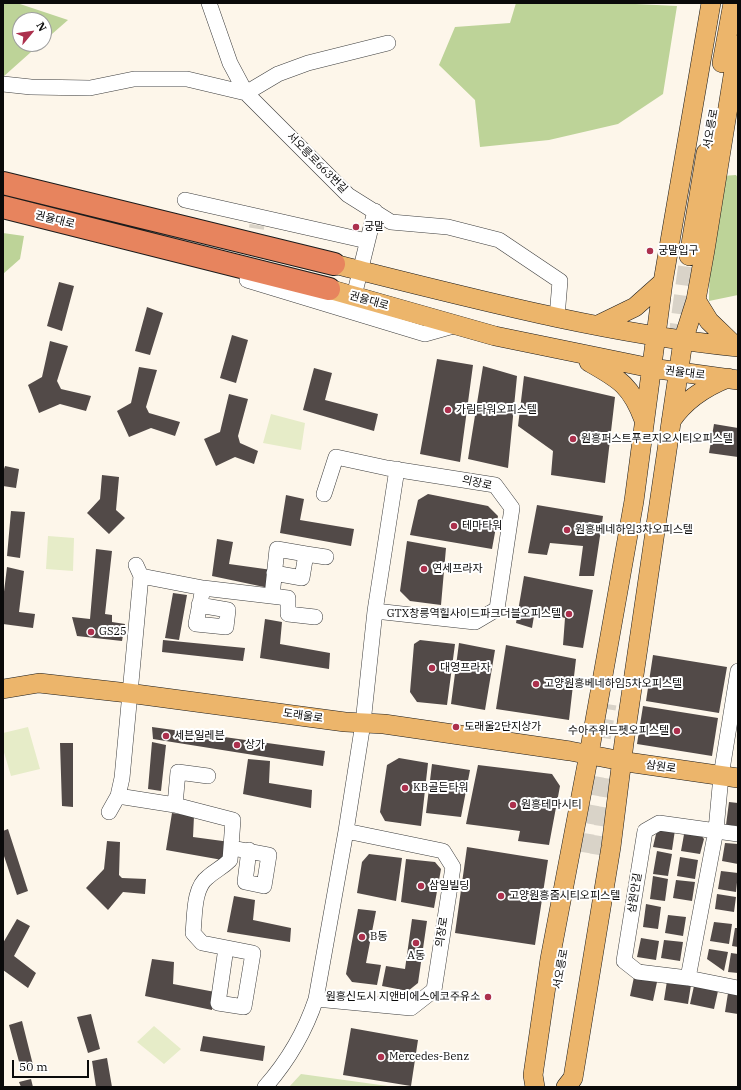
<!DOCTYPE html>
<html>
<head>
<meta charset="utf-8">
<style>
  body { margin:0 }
  #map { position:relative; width:741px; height:1090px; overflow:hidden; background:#fdf6ea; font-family:"IBM Plex Serif",serif }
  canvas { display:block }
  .frame { position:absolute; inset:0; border:4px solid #0a0a0a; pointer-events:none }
  .north { position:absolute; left:12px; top:12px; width:40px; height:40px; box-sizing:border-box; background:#fff; border:1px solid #9d9d9d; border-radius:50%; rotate:61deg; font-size:11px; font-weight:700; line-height:16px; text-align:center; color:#0a0a0a }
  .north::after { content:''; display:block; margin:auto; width:14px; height:18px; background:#ac304d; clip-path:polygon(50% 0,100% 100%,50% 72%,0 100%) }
  .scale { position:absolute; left:12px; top:1060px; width:77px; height:18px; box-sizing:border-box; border:2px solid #0a0a0a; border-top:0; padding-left:5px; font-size:12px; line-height:14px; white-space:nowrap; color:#0a0a0a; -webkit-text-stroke:3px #fff; paint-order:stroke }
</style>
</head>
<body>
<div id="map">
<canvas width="741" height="1090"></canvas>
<div class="frame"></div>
<div class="north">N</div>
<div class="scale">50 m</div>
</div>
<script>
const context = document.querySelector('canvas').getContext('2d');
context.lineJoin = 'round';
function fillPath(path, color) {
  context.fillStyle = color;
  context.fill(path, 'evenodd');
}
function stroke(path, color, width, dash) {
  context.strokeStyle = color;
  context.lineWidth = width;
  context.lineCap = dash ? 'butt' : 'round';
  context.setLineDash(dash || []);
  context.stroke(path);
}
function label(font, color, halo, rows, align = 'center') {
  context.font = font + ' "IBM Plex Serif","Noto Sans KR",serif';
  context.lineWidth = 4;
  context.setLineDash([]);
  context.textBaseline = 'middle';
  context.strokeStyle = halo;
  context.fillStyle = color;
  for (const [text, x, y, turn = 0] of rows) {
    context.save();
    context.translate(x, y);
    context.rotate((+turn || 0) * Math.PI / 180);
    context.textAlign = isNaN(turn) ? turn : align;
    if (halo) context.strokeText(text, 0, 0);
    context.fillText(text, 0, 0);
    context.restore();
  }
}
fillPath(new Path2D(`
  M301,1074L395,1087H289Z`), '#d6e3b7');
fillPath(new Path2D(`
  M3,3H17L68,20L44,41V20H20V44H40L3,77Z
  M516,3H615L677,6L663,94L618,124L549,140L480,147L475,100L439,65L455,27L510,23Z
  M736,175L738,178V295L709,301L711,184L722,176Z
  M3,233L24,236L20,259L3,274Z`), '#bdd398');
fillPath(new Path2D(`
  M271,414L305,423L301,450L263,443Z
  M48,536L74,538L73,571L46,569Z
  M28,727L40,769L11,776L3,749V733Z
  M154,1026L181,1049L164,1064L137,1042Z`), '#e6ecc8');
fillPath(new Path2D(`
  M59,282L74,286L62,331L47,326Z
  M147,307L163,313L150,355L135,351Z
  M232,335L248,340L236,383L220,378Z
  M50,341L68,346L57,381L61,389L91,396L86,411L60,404L39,413L28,385L42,377Z
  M437,359L473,365L460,462L420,454Z
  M483,366L517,376L508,468L468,459Z
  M139,367L157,370L146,407L149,413L180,422L175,436L151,428L129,437L117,411L131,403Z
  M314,368L332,373L325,400L378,414L374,431L303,410Z
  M524,376L615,397L605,483L551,475L553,451L518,426Z
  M229,394L248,399L238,436L240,443L258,451L254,464L235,457L216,466L204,439L220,432Z
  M714,424L738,428V457L709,453Z
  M5,466L19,469L16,488L3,486V472Z
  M102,475L119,477L116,510L125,518L109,534L87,513L100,499Z
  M428,494L488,506L498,516L492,549L410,535L418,500Z
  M286,495L304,499L300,520L354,529L351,546L280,533Z
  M537,505L603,516L594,576H579L583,546L550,543L547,555L528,553Z
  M11,511L25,512L20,558L7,556Z
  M217,539L233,542L229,564L272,570L269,588L212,576Z
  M407,541L446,548L441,605L410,601L400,591Z
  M96,549L112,551L105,614L112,615V622L125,624L122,641L77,636L72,617L90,619Z
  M7,567L24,571L19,612L35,614L33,628L3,624V600Z
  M524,576L593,590L583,648L563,645L565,618L535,610L532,628L516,623Z
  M173,593L187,595L179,640L165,638Z
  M265,619L282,622L280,644L330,653L329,669L260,658Z
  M163,640L245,648L243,661L162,652Z
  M420,640L455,644L447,705L417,702L410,692L414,644Z
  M459,643L495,650L485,710L451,704Z
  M506,645L576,659L569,720L496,709Z
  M653,655L727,667L719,713L646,701Z
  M643,706L718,718L712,756L637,744Z
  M152,727L325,751L323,766L153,739Z
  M152,742L166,745L161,791L148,789Z
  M60,743H73V807L62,806Z
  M399,758L428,763L421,826L385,821L380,812L387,765Z
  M248,759L270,761L269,783L312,790L311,808L243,794Z
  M432,764L470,770L461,817L426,813Z
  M478,765L552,774L560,786L549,845L518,841L520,831L466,824Z
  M729,802L738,803V826L726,825Z
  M172,813L194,816L193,837L230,842L228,861L166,850Z
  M664,827L675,830L672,850L653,847L656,834Z
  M8,829L28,891L17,895L3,853V831Z
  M685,829L697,830L704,839L700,854L681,851Z
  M107,841L120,842L119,875L122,878L146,879L145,894L123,892L108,910L86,888L104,869Z
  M725,843L738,844V864L722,861Z
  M467,847L548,860L535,945L455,933Z
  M657,851L672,854L668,876L653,874Z
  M369,854L402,858L396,901L357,893L362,862Z
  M680,857L698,860L695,879L677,876Z
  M406,859L435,862L441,869L434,908L401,902Z
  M721,871L738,873L736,892L718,889Z
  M653,876L668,879L665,901L650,899Z
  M676,880L695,882L692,901L673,898Z
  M717,894L736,897L734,912L715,909Z
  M234,896L255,900L253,920L291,928L290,942L227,932Z
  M646,904L661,907L658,929L643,927Z
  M358,909L376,911L366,963L381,965L377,985L352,982L346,974Z
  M668,915L686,917L683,936L665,933Z
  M17,919L30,926L14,956L36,973L28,988L3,970V943Z
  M412,919L427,921L418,983L408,991L382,986L386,966L405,969Z
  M714,922L732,924L729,944L710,941Z
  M735,928H738V947L732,946Z
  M641,938L659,941L656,960L637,957Z
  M664,940L683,942L680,961L661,958Z
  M709,949L728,952L724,971L707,959Z
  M731,953L738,954V973L728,972Z
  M152,959L174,962L173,984L215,992L212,1010L145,996Z
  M634,977L657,982L653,1001L630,996Z
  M667,981L691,985L688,1004L664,1000Z
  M694,986L718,991L714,1009L690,1004Z
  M728,993L738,995V1014L725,1012Z
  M91,1014L100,1049L88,1053L77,1017Z
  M22,1021L33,1065L21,1069L9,1025Z
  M351,1028L418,1040L411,1086L343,1075Z
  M203,1036L265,1046L263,1061L200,1051Z
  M107,1058L112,1087H96L92,1061Z
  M31,1079L33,1087H21L19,1082Z`), '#524a48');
stroke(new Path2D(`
  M249,274L257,225`), '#d9d3c8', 15, [15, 8]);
stroke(new Path2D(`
  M677,343L689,256
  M582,852L607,704
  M599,855L612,769`), '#d9d3c8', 19, [19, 10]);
const minor = new Path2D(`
  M209,3L230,63L246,93L348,195L391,222L448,227L499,240L560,281L557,317
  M3,84L31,87L90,88L134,79H187L246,93L278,74L308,63L388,43
  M185,200L367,241
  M249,274L247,280L425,334L457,325
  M354,296L375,211
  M324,494L336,457L387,468L495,485L512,508L497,609L475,622L375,611
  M306,554L326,557
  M141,576L203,588L288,598V614L315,617
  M272,596L277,549L306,554L302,578L274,573
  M199,605L228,610L226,627L196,624L203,588
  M118,796L175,805L233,820L230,860C222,868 216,870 208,877C193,888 195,916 193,933L202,943L253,953L244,1007L218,1003L226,948
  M175,805L178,772L208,776
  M109,812L118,796L122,778L141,576L136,565
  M738,834L659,823L645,831L624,961L638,972L688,978L738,988
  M232,848L269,855L264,886L245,882L249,850
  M688,978L716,830L721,776L738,671
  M316,999L411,1008L434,990L453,867L443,851L346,831
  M265,1087C288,1061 305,1032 316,999L346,831L363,723L375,611L397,469`);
const major = new Path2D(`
  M722,63L733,3
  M689,256L706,153
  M334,264C467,297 601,333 738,347
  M329,289L495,336L651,368L738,380
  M696,300L709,321L735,346
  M598,325L635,307L663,282
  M589,362C619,379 631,385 644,420
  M671,421C685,400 705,387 728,378
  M3,689L39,683L128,693L345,722L384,724L570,751L627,762L738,778
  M535,1087L533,1075L550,959L589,754L634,501L663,282L711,3
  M566,1087L573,1078L611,847L624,743L683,341L696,300L705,250L738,45`);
const highway = new Path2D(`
  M3,183L334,264
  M3,207L329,289`);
stroke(minor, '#3d3d3d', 16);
stroke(major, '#1b1b1b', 20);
stroke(highway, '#1b1b1b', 24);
stroke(minor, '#fff', 15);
stroke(major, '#ecb56b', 19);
stroke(highway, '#e7845e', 22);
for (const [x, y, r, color] of [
  [356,227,4,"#ac304d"],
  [650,251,4,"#ac304d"],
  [448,410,4,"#ac304d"],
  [573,439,4,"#ac304d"],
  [454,526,4,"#ac304d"],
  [567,530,4,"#ac304d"],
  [424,569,4,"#ac304d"],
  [569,614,4,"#ac304d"],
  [91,632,4,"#ac304d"],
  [432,668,4,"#ac304d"],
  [536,684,4,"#ac304d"],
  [456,727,4,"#ac304d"],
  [677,731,4,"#ac304d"],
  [166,736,4,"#ac304d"],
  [237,745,4,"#ac304d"],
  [405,788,4,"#ac304d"],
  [513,805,4,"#ac304d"],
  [421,886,4,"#ac304d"],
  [501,896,4,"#ac304d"],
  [362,937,4,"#ac304d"],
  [416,943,4,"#ac304d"],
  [488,997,4,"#ac304d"],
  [381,1057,4,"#ac304d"]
]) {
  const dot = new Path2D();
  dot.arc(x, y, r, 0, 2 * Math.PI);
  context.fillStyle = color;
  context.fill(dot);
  stroke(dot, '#fff', 1.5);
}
label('11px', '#0a0a0a', '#fff', [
  ["서오릉로",711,129,-80],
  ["서오릉로663번길",317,163,45],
  ["권율대로",55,220,14],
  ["권율대로",369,301,16],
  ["권율대로",685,373,7],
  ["의장로",477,483,13],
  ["도래울로",303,716,8],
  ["삼원로",661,767,8],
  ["삼원안길",635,893,-81],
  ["의장로",442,932,-81],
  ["서오릉로",561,969,-80]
]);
label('11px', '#0a0a0a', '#fff', [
  ["궁말",364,227],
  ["궁말입구",658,251],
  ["가림타워오피스텔",456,410],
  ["원흥퍼스트푸르지오시티오피스텔",581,439],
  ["테마타워",462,526],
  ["원흥베네하임3차오피스텔",575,530],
  ["연세프라자",432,569],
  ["GTX창릉역힐사이드파크더블오피스텔",561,614,"right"],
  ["GS25",99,632],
  ["대영프라자",440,668],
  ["고양원흥베네하임5차오피스텔",544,684],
  ["도래울2단지상가",464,727],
  ["수아주위드펫오피스텔",669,731,"right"],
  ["세븐일레븐",174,736],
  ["상가",245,745],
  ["KB골든타워",413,788],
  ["원흥테마시티",521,805],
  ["삼일빌딩",429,886],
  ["고양원흥줌시티오피스텔",509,896],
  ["B동",370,937],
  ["A동",416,956,"center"],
  ["원흥신도시 지앤비에스에코주유소",480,997,"right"],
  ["Mercedes-Benz",389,1057]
], 'left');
</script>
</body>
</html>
